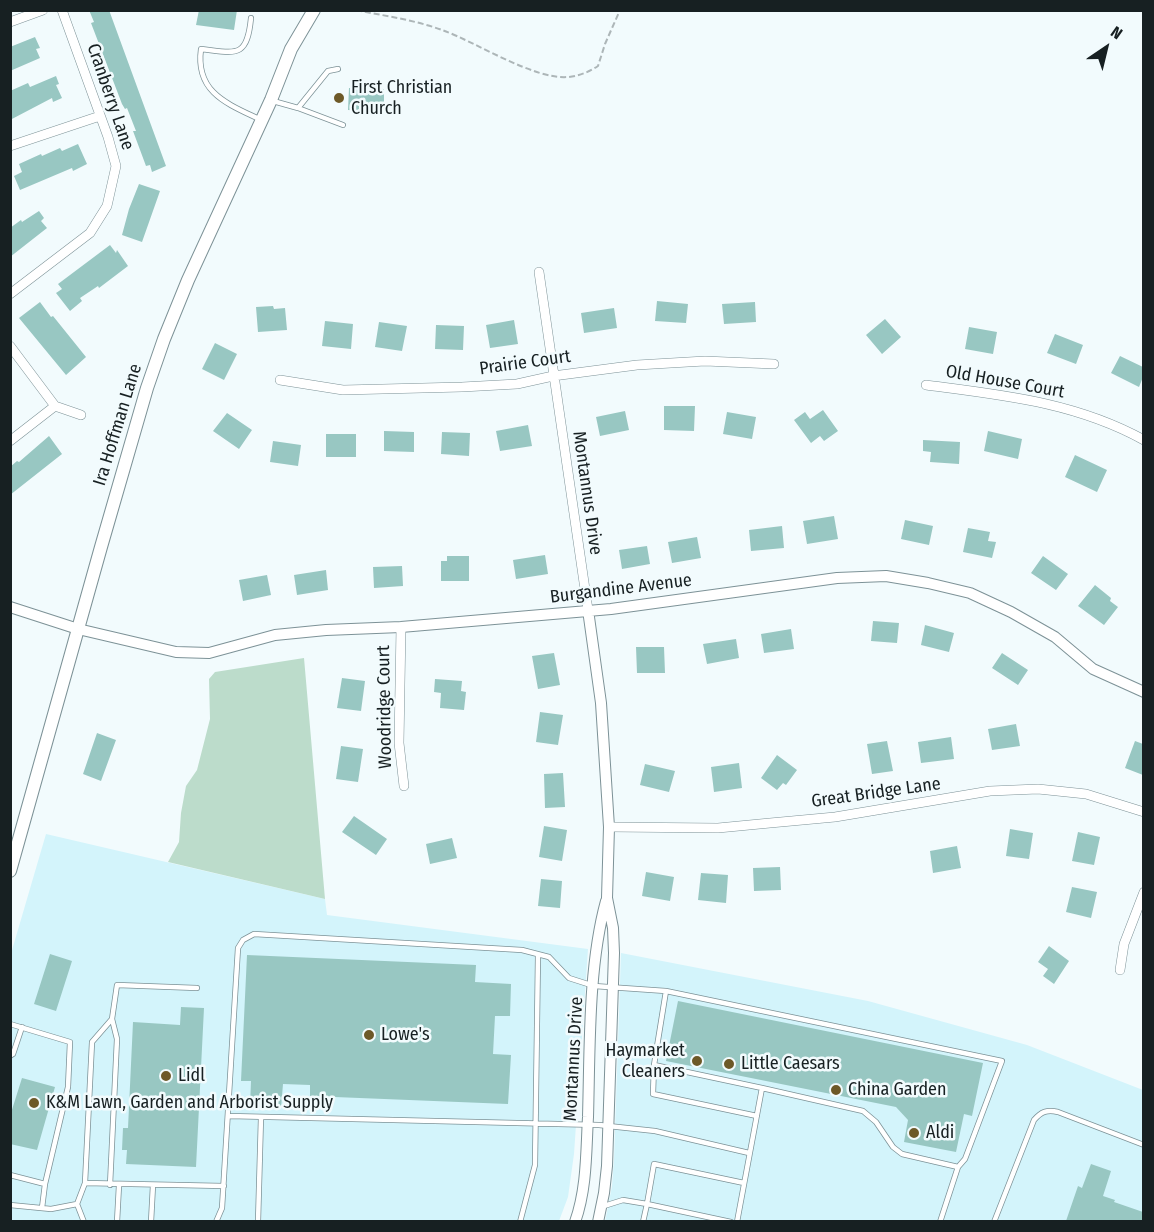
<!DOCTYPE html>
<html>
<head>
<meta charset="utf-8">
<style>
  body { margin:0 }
  #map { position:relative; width:1154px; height:1232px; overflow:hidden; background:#f2fbfd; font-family:"Fira Sans Condensed",sans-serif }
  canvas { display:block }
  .frame { position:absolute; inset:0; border:12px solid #172022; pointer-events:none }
  .north { position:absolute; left:1076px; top:18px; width:60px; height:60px; -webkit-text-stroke:4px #f2fbfd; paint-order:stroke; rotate:35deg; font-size:16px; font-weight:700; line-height:24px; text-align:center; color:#172022 }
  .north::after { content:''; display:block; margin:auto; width:21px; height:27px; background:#172022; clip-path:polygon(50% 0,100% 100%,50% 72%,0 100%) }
</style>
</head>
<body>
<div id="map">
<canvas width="1154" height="1232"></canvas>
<div class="frame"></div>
<div class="north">N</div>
</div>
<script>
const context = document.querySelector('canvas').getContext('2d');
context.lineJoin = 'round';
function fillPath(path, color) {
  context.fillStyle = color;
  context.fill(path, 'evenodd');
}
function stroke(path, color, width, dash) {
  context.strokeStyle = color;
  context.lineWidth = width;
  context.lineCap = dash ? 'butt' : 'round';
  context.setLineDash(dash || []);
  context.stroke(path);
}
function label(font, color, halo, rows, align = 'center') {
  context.font = font + ' "Fira Sans Condensed",sans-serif';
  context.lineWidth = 5;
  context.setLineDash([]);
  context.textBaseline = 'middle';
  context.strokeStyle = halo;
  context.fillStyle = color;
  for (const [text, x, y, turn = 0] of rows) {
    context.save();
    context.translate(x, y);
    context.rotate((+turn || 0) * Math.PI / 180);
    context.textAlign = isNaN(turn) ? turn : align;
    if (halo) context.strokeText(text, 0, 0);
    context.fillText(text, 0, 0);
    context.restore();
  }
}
fillPath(new Path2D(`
  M46,834L325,899L327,915L588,949L574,1154L568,1197L559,1221H11L10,957Z
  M621,953L868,1001L1027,1045L1143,1090V1221L605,1222L612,1186L614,1159Z`), '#d3f4fb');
fillPath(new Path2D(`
  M304,658L325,899L168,862L179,842L181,813L186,786L197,770L210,719L209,679L215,672Z`), '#bcdccb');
fillPath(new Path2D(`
  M89,10H109L166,166L152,172L150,165L146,166L133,131H136L127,108L125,109L122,104L91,23L94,22Z
  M199,10H237L234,30L196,25Z
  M35,37L40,48L36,49L40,58L10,71V47Z
  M56,76L59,84L56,85L62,98L53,102L52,98L10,120V91L28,83L30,87Z
  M349,88L384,89V112L348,110Z
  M78,144L87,164L73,171L72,168L20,190L14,176L22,172L19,164L41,154L42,156L60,148L62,151Z
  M139,184L160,191L142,242L122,235L129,209Z
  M39,211L44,218L41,221L47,228L10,257V228L21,220L22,222Z
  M110,245L116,253L117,250L128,266L99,288L98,286L80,298L82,301L70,311L56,293L62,289L58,284Z
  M657,301L688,304L686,323L655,321Z
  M40,302L51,317L53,316L86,357L66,375L19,318Z
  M755,302L756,322L724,324L722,304Z
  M273,306L274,309L285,308L287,330L258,332L256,307Z
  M614,308L617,328L584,333L581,313Z
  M885,319L901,337L882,354L866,335Z
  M514,320L518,344L490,348L486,325Z
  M325,321L353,324L351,349L322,346Z
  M379,322L407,326L402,351L375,347Z
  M436,325L464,326L463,350L435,349Z
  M969,327L997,332L993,354L965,349Z
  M1055,334L1083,345L1076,364L1047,353Z
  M215,343L237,354L224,380L202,369Z
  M1120,356L1143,367V377L1139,387L1111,373Z
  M664,406H695L694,431L664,430Z
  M823,410L838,431L824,441L820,436L811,443L794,420L805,412L810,419Z
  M625,411L629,430L600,436L596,417Z
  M727,412L756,417L752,439L723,434Z
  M227,413L252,430L239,449L213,431Z
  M528,425L532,446L500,451L496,431Z
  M384,431L414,432V452L384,451Z
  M988,431L1022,439L1018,459L984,451Z
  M442,432L470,433L469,456L441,454Z
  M326,434H356V457H326Z
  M49,436L62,454L10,495V467L17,461L19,462Z
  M923,440L960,442L959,464L930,462L931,452L923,451Z
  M273,441L301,445L298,466L270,462Z
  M1075,455L1107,470L1097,492L1065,477Z
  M834,516L838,539L807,544L803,521Z
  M905,520L933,526L929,545L901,539Z
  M782,526L784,548L751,551L749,530Z
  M968,528L990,532L988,541L996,542L992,558L963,552Z
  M697,537L701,558L672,563L668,542Z
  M647,546L650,564L622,569L619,550Z
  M545,555L548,574L516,579L513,560Z
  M447,556H469V581H441V561H447Z
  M1043,556L1068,574L1056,590L1031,573Z
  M402,566L403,586L374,588L373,567Z
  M326,570L328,590L297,595L294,575Z
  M267,575L271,595L243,601L239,580Z
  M1095,585L1111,598L1110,601L1118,607L1104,625L1078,606Z
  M873,621L899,623L897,643L871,641Z
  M925,625L954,633L949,652L921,645Z
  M791,629L794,649L764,653L761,634Z
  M736,639L739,658L707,664L703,644Z
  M636,647H664L665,673H637Z
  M554,653L560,685L538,689L532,656Z
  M1002,653L1028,670L1018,685L992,668Z
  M342,678L365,681L361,711L337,708Z
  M435,679L462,681L461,691L466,692L464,710L440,708L441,693L434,692Z
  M540,712L563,715L558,745L536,742Z
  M1016,724L1020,746L992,750L988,729Z
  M97,733L116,740L101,781L83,774Z
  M951,737L954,759L921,763L918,742Z
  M887,741L893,771L872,774L867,744Z
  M1135,741L1143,744V775L1125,768Z
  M341,746L363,749L358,782L336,779Z
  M777,755L797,770L786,785L783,783L777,790L761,778Z
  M739,763L742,788L714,792L711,767Z
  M645,764L675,771L669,792L640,785Z
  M563,773L565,807L545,808L544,774Z
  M354,816L387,839L376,855L342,832Z
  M544,826L567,830L562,861L539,857Z
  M1010,829L1033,833L1029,859L1006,856Z
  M1078,832L1100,837L1094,865L1072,861Z
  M452,838L457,858L430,864L426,844Z
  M957,846L961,868L933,873L930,851Z
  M780,867L781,890L754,891L753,868Z
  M646,872L674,877L670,901L642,896Z
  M701,873L728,875L726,903L698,900Z
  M541,879L562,881L560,908L538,906Z
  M1072,887L1097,892L1091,918L1066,912Z
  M1049,946L1069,961L1054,984L1043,976L1048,969L1038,962Z
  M50,954L72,961L56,1011L34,1004Z
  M247,955L476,965L475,982L511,984L510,1016H495L493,1054L511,1055L508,1104L310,1096V1085L283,1084L281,1108L250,1107L251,1081H241Z
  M678,1001L983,1063L972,1116L964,1114L956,1152L904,1142L908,1120L896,1107L666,1061Z
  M181,1007L204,1008L196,1167L126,1164L127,1150H122L123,1128H128L133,1022L180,1025Z
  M22,1078L55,1087L37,1150L10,1144V1116Z
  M1091,1164L1111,1171L1103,1196L1115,1200L1114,1202L1143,1212L1142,1221H1066L1078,1186L1082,1188Z`), '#98c7c2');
const service = new Path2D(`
  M251,18C247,59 236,53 201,49C195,93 228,104 261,120
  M273,101L298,108L328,71L338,69
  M298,108L343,125
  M666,991L1002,1061L965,1159L958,1167L902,1154L893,1147L876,1122L863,1111L762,1088
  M10,1024L70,1042L68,1087L45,1184
  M10,1056L13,1054L22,1027
  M654,1065L653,1094L757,1116
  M229,1116L599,1125L655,1131L749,1153
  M10,1175L45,1184L42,1208
  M85,1183L92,1042L112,1019
  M110,1185L117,1039L112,1019L117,985L197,988
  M77,1204L84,1222
  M10,1205L51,1209L77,1204L85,1183L224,1186
  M604,1206L623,1200L647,1204L654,1164L744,1183
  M117,1222L119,1185
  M151,1222L153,1185
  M216,1222L222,1208L238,948L243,940L254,934L522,950L549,957L569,978L594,986L666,991L654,1065L762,1088L737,1222
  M258,1222L261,1117
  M520,1222L535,1165L538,955
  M643,1222L647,1204L731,1222
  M940,1222L958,1167
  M994,1222L1034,1120C1041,1112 1047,1109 1058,1112L1144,1145`);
const minor = new Path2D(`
  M10,22L43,10
  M10,146L100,116
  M539,272L588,610
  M10,294L90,233L107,206L116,166L108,137L62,10
  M10,346L55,406L81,415
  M280,380L343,390L462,387L517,384L553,376L637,365L705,361L774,364
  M926,385C1002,395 1075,402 1144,440
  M10,441L55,406
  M401,627L399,743L404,786
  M609,827L718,828L770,823L835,817L990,791L1038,789L1086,794L1144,812
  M1120,970L1124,944L1144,892`);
const tertiary = new Path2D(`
  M10,607L78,629L176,652L209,653L275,635L326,630L401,627L611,609L837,578L886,576L928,583L970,593L1011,612L1055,637L1093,669L1144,692
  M588,610L601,703L609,827L607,898L613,928L614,953L607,1166L604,1193L598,1222
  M575,1222C587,1188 586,1152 588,1117C590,1048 588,967 606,901`);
const secondary = new Path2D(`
  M10,871L101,547L147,388L164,339L188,280L271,100L291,49L314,10`);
stroke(service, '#7d9297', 6);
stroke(minor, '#7d9297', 10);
stroke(tertiary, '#7d9297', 12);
stroke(secondary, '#7d9297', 14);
stroke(new Path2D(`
  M356,10C385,16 415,20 442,30C476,42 534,80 568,77C579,76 589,72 598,66L605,44L620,10`), '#adb6b8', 2, [6, 3]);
stroke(service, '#fff', 4.5);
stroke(minor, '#fff', 9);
stroke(tertiary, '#fff', 10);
stroke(secondary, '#fff', 12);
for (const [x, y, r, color] of [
  [339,98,6,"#6d5928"],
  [369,1035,6,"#6d5928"],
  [697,1061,6,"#6d5928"],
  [729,1064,6,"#6d5928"],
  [166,1076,6,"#6d5928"],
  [836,1090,6,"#6d5928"],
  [34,1103,6,"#6d5928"],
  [914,1133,6,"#6d5928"]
]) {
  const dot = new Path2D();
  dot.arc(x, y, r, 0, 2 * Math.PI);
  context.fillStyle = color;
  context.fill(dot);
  stroke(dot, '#f2fbfd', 2);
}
label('18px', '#172022', '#f2fbfd', [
  ["First Christian",351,88],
  ["Church",351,109],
  ["Lowe's",381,1035],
  ["Haymarket",685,1051,"right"],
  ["Cleaners",685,1072,"right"],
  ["Little Caesars",741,1064],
  ["Lidl",178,1076],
  ["China Garden",848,1090],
  ["K&M Lawn, Garden and Arborist Supply",46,1103],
  ["Aldi",926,1133]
], 'left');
label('18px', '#172022', '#f2fbfd', [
  ["Cranberry Lane",110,97,71],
  ["Prairie Court",525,363,-8],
  ["Old House Court",1005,382,10],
  ["Ira Hoffman Lane",118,425,-73],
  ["Montannus Drive",587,493,82],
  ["Burgandine Avenue",621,589,-7],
  ["Woodridge Court",385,707,-91],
  ["Great Bridge Lane",876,793,-8],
  ["Montannus Drive",574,1059,-87]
]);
</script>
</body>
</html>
